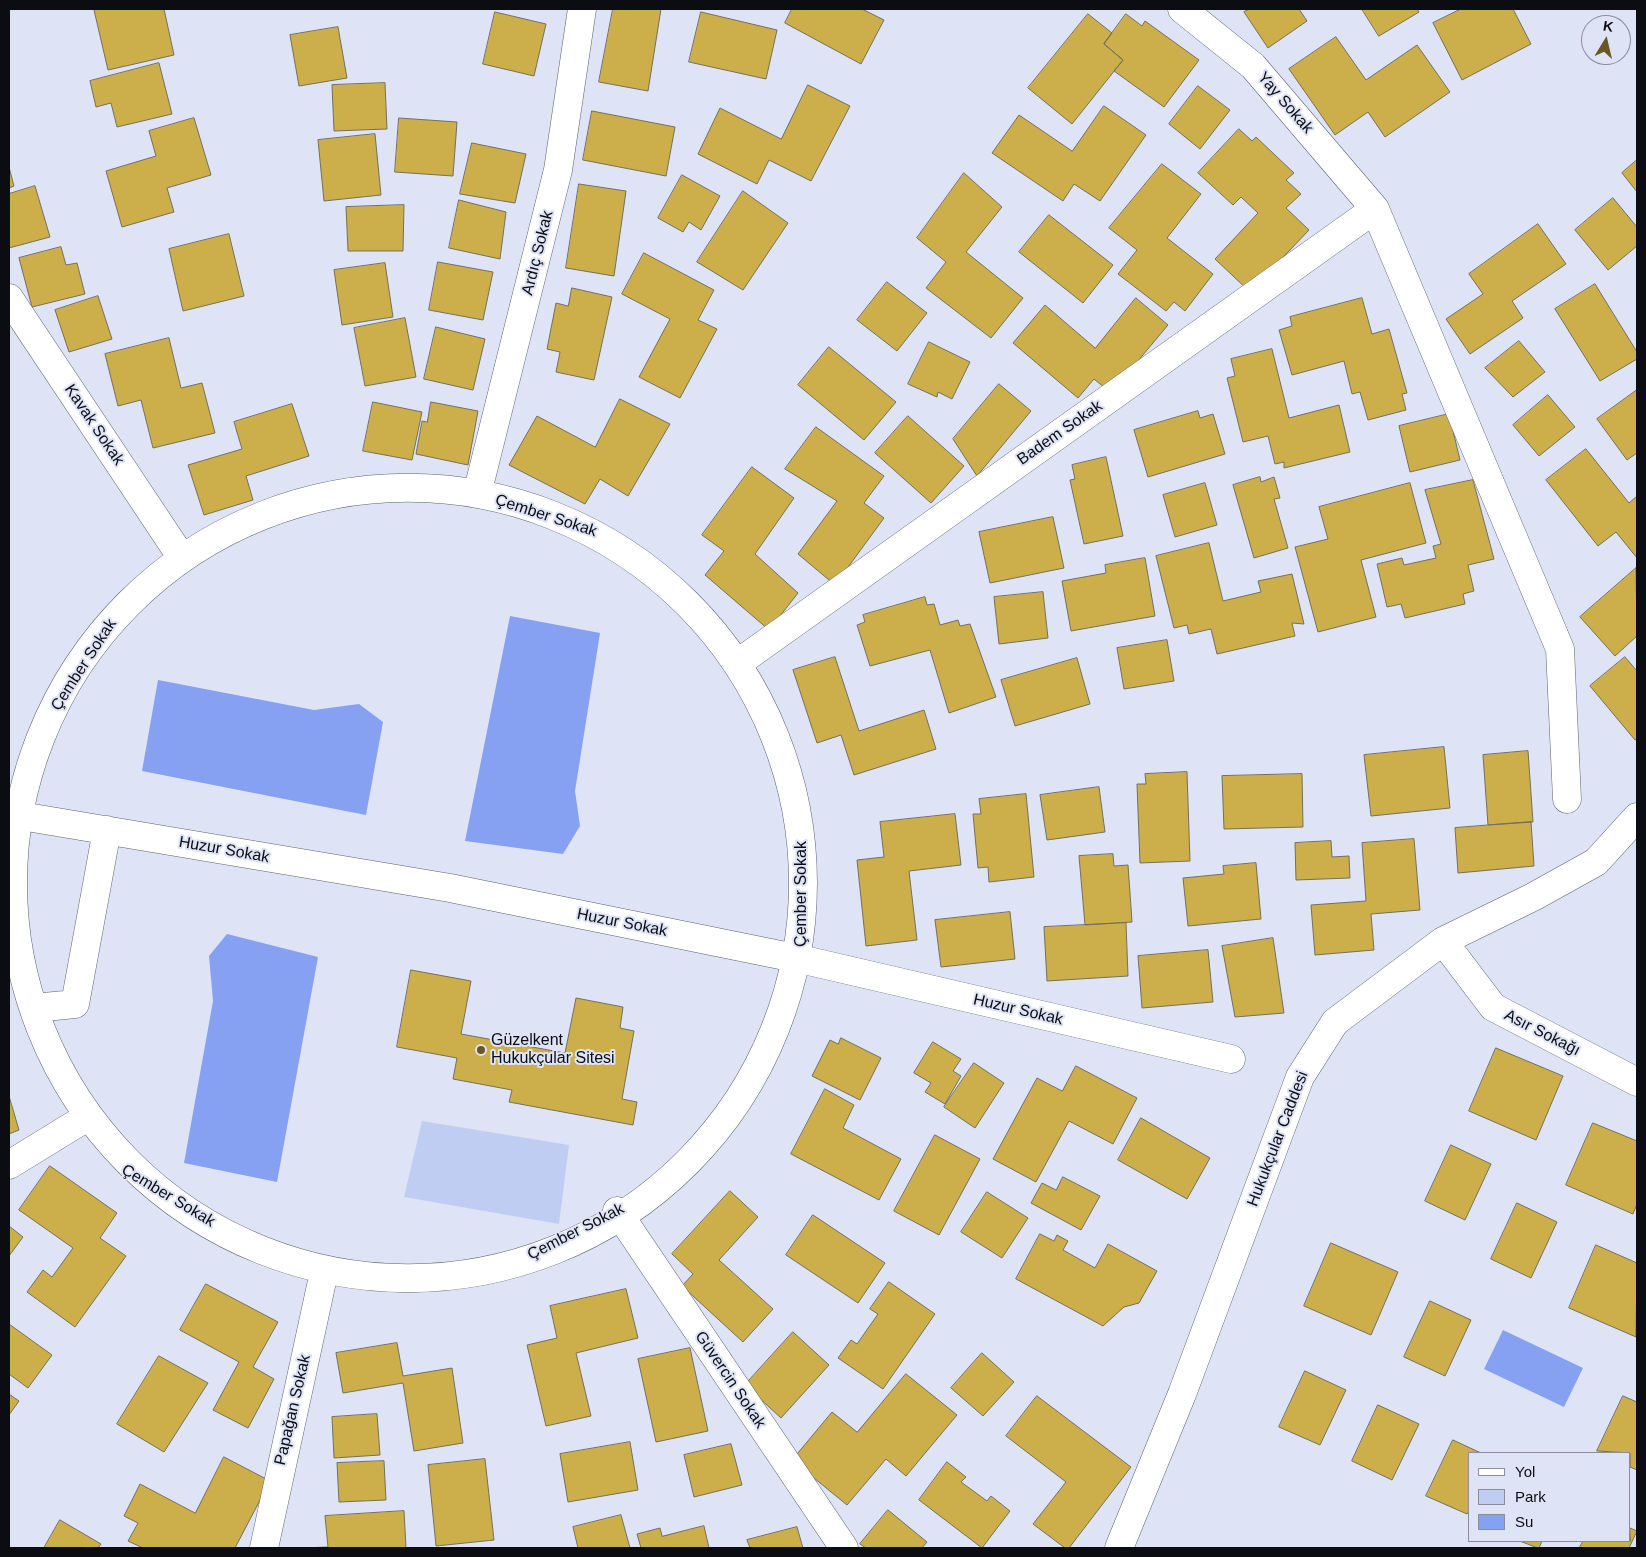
<!DOCTYPE html>
<html>
<head>
<meta charset="utf-8">
<style>
  body { margin:0 }
  #map { position:relative; width:1646px; height:1557px; overflow:hidden; background:#dee4f5; font-family:Helvetica,sans-serif }
  canvas { display:block }
  .frame { position:absolute; inset:0; border:10px solid #0b0d12; pointer-events:none }
  .legend { position:absolute; left:1468px; top:1452px; width:162px; height:90px; box-sizing:border-box; background:#dee4f5; border:1px solid #8a8e9a; margin:0; padding:6px 9px; list-style:none; font-size:15px; color:#0b0d12 }
  .legend li { display:flex; align-items:center; gap:10px; height:25px }
  .legend b { width:25px; border:1px solid #8a8e9a }
  .north { position:absolute; left:1581px; top:15px; width:50px; height:50px; box-sizing:border-box; background:#dee4f5; border:1px solid #8a8e9a; border-radius:50%; rotate:9deg; font-size:14px; font-weight:700; line-height:20px; text-align:center; color:#0b0d12 }
  .north::after { content:''; display:block; margin:auto; width:18px; height:22px; background:#685825; clip-path:polygon(50% 0,100% 100%,50% 72%,0 100%) }
</style>
</head>
<body>
<div id="map">
<canvas width="1646" height="1557"></canvas>
<div class="frame"></div>
<ul class="legend">
<li><b style="height:6px;background:#fff"></b>Yol</li>
<li><b style="height:14px;background:#bfcdf3"></b>Park</li>
<li><b style="height:14px;background:#86a0f2"></b>Su</li>
</ul>
<div class="north">K</div>
</div>
<script>
const context = document.querySelector('canvas').getContext('2d');
context.lineJoin = 'round';
function fillPath(path, color) {
  context.fillStyle = color;
  context.fill(path, 'evenodd');
}
function stroke(path, color, width, dash) {
  context.strokeStyle = color;
  context.lineWidth = width;
  context.lineCap = dash ? 'butt' : 'round';
  context.setLineDash(dash || []);
  context.stroke(path);
}
function label(font, color, halo, rows, align = 'center') {
  context.font = font + ' Helvetica,sans-serif';
  context.lineWidth = 4;
  context.setLineDash([]);
  context.textBaseline = 'middle';
  context.strokeStyle = halo;
  context.fillStyle = color;
  for (const [text, x, y, turn = 0] of rows) {
    context.save();
    context.translate(x, y);
    context.rotate((+turn || 0) * Math.PI / 180);
    context.textAlign = isNaN(turn) ? turn : align;
    if (halo) context.strokeText(text, 0, 0);
    context.fillText(text, 0, 0);
    context.restore();
  }
}
fillPath(new Path2D(`
  M422,1121L569,1145L559,1224L404,1197Z`), '#bfcdf3');
fillPath(new Path2D(`
  M510,616L600,633L575,791L580,826L563,854L465,841Z
  M158,680L314,710L359,704L383,722L366,815L142,771Z
  M227,934L318,957L277,1182L184,1163L213,1001L209,956Z
  M1503,1330L1583,1368L1564,1407L1484,1369Z`), '#86a0f2');
const building = new Path2D(`
  M98,9H164L174,55L108,70L94,10Z
  M613,9H661L648,91L599,82Z
  M792,9H862L884,20L861,64L785,23Z
  M1250,9H1299L1307,21L1268,48L1244,12Z
  M1362,9H1417L1419,12L1379,36Z
  M1461,9H1513L1531,44L1462,80L1433,23Z
  M495,12L546,24L534,76L483,64Z
  M701,12L777,30L766,79L689,62Z
  M1088,14L1112,33L1104,44L1123,60L1072,124L1028,88Z
  M1126,14L1142,26L1145,21L1199,60L1164,107L1114,71L1123,60L1104,44Z
  M338,27L347,78L299,86L290,35Z
  M1336,37L1366,80L1417,45L1450,92L1385,137L1368,112L1335,135L1289,69Z
  M159,63L172,114L117,127L111,103L96,107L90,81Z
  M385,83L387,129L334,131L332,85Z
  M808,85L850,106L811,181L769,160L757,184L698,154L720,108L781,139Z
  M1198,86L1230,110L1200,149L1169,124Z
  M1104,106L1146,135L1100,201L1074,184L1063,201L992,153L1019,115L1072,151Z
  M592,111L675,127L666,176L583,160Z
  M194,118L211,175L167,188L174,212L122,227L106,171L156,156L149,131Z
  M399,118L457,122L453,176L395,172Z
  M1239,129L1252,141L1256,137L1294,173L1286,180L1301,194L1286,208L1309,230L1250,292L1215,259L1258,213L1241,197L1233,205L1198,173Z
  M375,134L381,195L324,201L318,140Z
  M472,143L526,154L515,203L460,194Z
  M1637,160V192L1622,173Z
  M1162,164L1201,194L1167,238L1213,274L1185,311L1174,302L1166,311L1118,274L1137,250L1109,228Z
  M9,167L14,186L9,188Z
  M964,173L1002,207L966,252L1023,298L991,338L926,288L946,262L917,238Z
  M682,175L720,196L701,230L689,222L683,232L658,218Z
  M579,184L626,191L614,276L566,268Z
  M35,186L50,237L9,248V194Z
  M743,191L788,223L743,290L697,262Z
  M1613,198L1637,227V246L1608,270L1575,230Z
  M459,200L506,212L500,259L449,248Z
  M404,205L403,251H348L346,207Z
  M1049,215L1113,265L1083,303L1019,252Z
  M1538,224L1566,264L1512,301L1523,318L1470,354L1446,319L1483,294L1469,274Z
  M229,234L244,296L183,311L169,249Z
  M61,247L66,265L77,263L85,294L32,307L19,258Z
  M644,253L714,290L698,320L717,329L680,398L639,377L670,319L622,294Z
  M438,262L493,272L483,320L429,310Z
  M385,263L393,317L342,325L334,270Z
  M887,282L927,313L897,351L857,320Z
  M1595,284L1637,352V359L1600,381L1555,309Z
  M572,288L612,297L594,380L556,372L560,352L547,349L556,303L568,306Z
  M98,296L112,339L69,352L55,310Z
  M1136,298L1168,325L1111,393L1094,379L1078,398L1013,343L1045,305L1095,348Z
  M1362,298L1372,334L1389,329L1407,393L1402,394L1406,410L1368,420L1360,392L1352,394L1344,361L1292,375L1279,330L1292,326L1290,317Z
  M405,318L416,377L365,386L354,328Z
  M436,327L485,339L473,390L424,379Z
  M169,338L181,388L202,383L215,433L153,448L141,400L118,406L105,354Z
  M1519,341L1545,372L1513,397L1485,368Z
  M929,342L970,362L952,399L938,392L937,397L908,384Z
  M829,347L896,402L864,440L798,385Z
  M1272,349L1289,418L1339,405L1350,452L1284,468V462L1275,464L1268,436L1243,442L1227,378L1235,376L1231,359Z
  M999,384L1031,411L977,476L953,439Z
  M1637,390V453L1627,460L1597,419Z
  M1548,395L1575,427L1539,456L1513,425Z
  M620,399L670,424L628,496L600,479L585,504L509,465L537,416L595,447Z
  M373,402L422,412L412,460L363,451Z
  M431,402L478,411L468,465L416,454L422,421L427,422Z
  M292,404L309,456L246,476L253,500L204,515L188,465L242,449L234,422Z
  M1198,411L1200,418L1213,414L1225,454L1148,477L1134,430Z
  M1449,414L1460,460L1410,472L1399,426Z
  M908,416L964,466L931,503L875,453Z
  M816,427L884,476L864,503L884,518L835,585L798,554L837,501L785,469Z
  M1586,449L1629,503L1637,496V558L1616,532L1598,546L1546,480Z
  M1106,457L1123,536L1084,544L1070,480L1075,479L1072,465Z
  M752,467L794,498L755,554L798,593L769,630L705,575L724,551L702,535Z
  M1260,477L1261,482L1274,477L1280,498L1274,499L1288,548L1254,558L1233,485Z
  M1473,480L1494,559L1468,565L1474,591L1463,594L1465,604L1405,618L1401,604L1387,607L1377,564L1402,558L1404,565L1436,558L1433,546L1441,544L1425,490Z
  M1205,483L1217,525L1175,537L1163,495Z
  M1410,483L1426,543L1361,560L1376,617L1318,632L1295,547L1328,539L1319,507Z
  M1053,517L1064,568L990,583L979,532Z
  M1209,543L1223,601L1261,592L1258,581L1292,574L1304,624L1292,623L1295,636L1217,654L1211,629L1189,634L1187,625L1174,628L1156,556Z
  M1145,558L1155,616L1071,631L1062,581L1106,573L1105,565Z
  M1636,568L1637,636L1615,656L1580,617Z
  M1043,592L1048,638L999,644L994,597Z
  M925,597L927,605L934,604L940,625L958,620L960,626L970,624L996,697L949,713L930,650L870,666L857,625L865,622L863,615Z
  M1167,640L1174,681L1124,689L1117,648Z
  M835,657L859,731L924,710L936,749L854,775L841,735L817,743L793,670Z
  M1625,657L1637,671V739L1635,740L1590,686Z
  M1077,658L1090,704L1015,726L1001,680Z
  M1444,747L1450,808L1371,816L1364,755Z
  M1528,751L1533,822L1488,825L1483,755Z
  M1187,772L1190,861L1140,863L1137,784H1146L1145,774Z
  M1302,774L1303,827L1224,829L1222,776Z
  M1099,787L1105,832L1047,840L1040,795Z
  M1026,794L1034,877L989,882L988,867L978,868L973,814H981L979,799Z
  M955,814L961,865L909,871L917,940L866,946L857,860L884,857L880,822Z
  M1531,822L1534,866L1458,873L1455,828Z
  M1414,839L1420,910L1371,914L1374,950L1315,955L1311,905L1366,901L1362,843Z
  M1331,841L1332,857L1349,856L1350,878L1296,880L1295,843Z
  M1113,854L1114,866L1128,865L1132,922L1085,925L1079,856Z
  M1256,863L1261,919L1188,926L1183,878L1224,874L1223,866Z
  M1010,912L1015,959L941,967L935,920Z
  M1126,923L1128,976L1047,981L1044,927Z
  M1273,938L1284,1013L1235,1017L1222,946Z
  M1208,950L1213,1002L1142,1008L1138,956Z
  M411,970L471,981L461,1034L565,1053L576,998L623,1007L620,1028L634,1031L622,1099L637,1102L633,1125L509,1102L512,1090L453,1079L457,1058L397,1047Z
  M841,1038L881,1058L860,1100L812,1076L830,1040L838,1044Z
  M933,1042L961,1059L953,1071L961,1076L945,1104L925,1092L931,1083L914,1073Z
  M1496,1048L1563,1076L1536,1140L1469,1111Z
  M974,1063L1004,1083L975,1128L944,1107Z
  M1076,1066L1137,1098L1113,1144L1069,1121L1036,1182L993,1159L1037,1078L1062,1091Z
  M825,1089L854,1105L843,1128L901,1159L879,1200L791,1154Z
  M9,1096L19,1130L9,1134Z
  M1141,1118L1210,1158L1187,1199L1118,1160Z
  M1593,1123L1637,1141V1204L1633,1214L1566,1185Z
  M935,1135L980,1159L939,1235L894,1211Z
  M1451,1145L1491,1164L1465,1220L1425,1201Z
  M50,1166L117,1213L100,1238L126,1256L75,1327L27,1292L43,1270L52,1277L73,1248L19,1210Z
  M1063,1177L1100,1196L1081,1230L1031,1203L1042,1183L1056,1190Z
  M730,1191L758,1217L719,1260L773,1309L743,1342L682,1286L693,1274L672,1254Z
  M987,1192L1028,1218L1002,1258L961,1232Z
  M1517,1203L1557,1222L1531,1278L1491,1259Z
  M813,1215L885,1263L858,1303L786,1255Z
  M9,1226L23,1237L9,1256Z
  M1040,1234L1054,1241L1057,1235L1068,1241L1063,1250L1095,1268L1108,1244L1157,1271L1139,1303L1124,1307L1103,1326L1016,1279Z
  M1331,1243L1398,1272L1371,1335L1304,1306Z
  M1596,1245L1637,1263L1636,1337L1569,1308Z
  M889,1282L935,1314L883,1389L838,1358L851,1340L857,1344L878,1314L870,1309Z
  M206,1284L278,1322L253,1367L274,1379L248,1428L213,1410L239,1362L180,1330Z
  M626,1289L638,1338L576,1353L591,1416L546,1426L527,1345L557,1338L550,1306Z
  M1430,1301L1471,1320L1445,1376L1404,1357Z
  M9,1324L52,1355L28,1388L9,1374Z
  M793,1332L829,1365L781,1418L745,1385Z
  M397,1343L403,1376L452,1368L463,1443L414,1451L403,1383L343,1393L336,1353Z
  M690,1348L708,1431L656,1442L638,1359Z
  M982,1353L1014,1382L983,1416L951,1388Z
  M159,1356L208,1383L164,1452L117,1424Z
  M1305,1371L1346,1390L1320,1445L1279,1427Z
  M906,1374L957,1415L906,1476L886,1459L847,1505L792,1460L832,1412L857,1432Z
  M9,1394L19,1401L9,1415Z
  M1037,1396L1131,1467L1069,1548H1065L1033,1524L1066,1482L1006,1436Z
  M1623,1396L1637,1402V1470L1630,1467V1453L1597,1451Z
  M1378,1405L1419,1424L1392,1480L1352,1461Z
  M377,1414L380,1455L334,1458L332,1417Z
  M1453,1440L1481,1453H1470V1509L1467,1514L1426,1496Z
  M630,1442L638,1490L568,1502L560,1454Z
  M731,1444L742,1485L694,1497L684,1455Z
  M224,1457L270,1481L235,1548H143L128,1541L138,1523L124,1516L140,1484L195,1513Z
  M485,1459L494,1540L436,1546L428,1465Z
  M384,1461L386,1500L339,1502L337,1463Z
  M947,1462L966,1477L961,1482L987,1501L991,1496L1010,1511L982,1548L919,1500Z
  M888,1510L927,1542L922,1548H866L860,1544Z
  M404,1511L406,1548H302L328,1547L325,1516Z
  M621,1515L630,1548H578L573,1527Z
  M60,1520L101,1544L98,1548H44Z
  M704,1526L709,1548H641L637,1534L660,1528L662,1536Z
  M797,1527L803,1548H750L747,1540Z
  M1630,1528L1637,1531L1629,1548H1579L1583,1541H1630Z
  M1520,1541H1542L1539,1548Z`);
fillPath(building, '#ccae4a');
stroke(building, '#736f60', 1);
const minor = new Path2D(`
  M1182,9L1253,66L1375,209L1560,649L1567,799
  M9,298L178,552
  M13 883a395 395 0 1 1 790 0a395 395 0 1 1-790 0Z
  M477,494L558,170L582,9
  M745,658L1375,209
  M9,814L450,888L800,959L1231,1059
  M1443,941L1493,1007L1637,1082
  M34,1008L75,1004L107,830
  M9,1165L79,1122
  M617,1211L844,1548
  M264,1548L324,1272
  M1119,1548L1182,1394L1300,1077L1335,1022L1443,941L1533,897L1596,862L1637,817`);
stroke(minor, '#5c6270', 29);
stroke(minor, '#fff', 28);
for (const [x, y, r, color] of [
  [481,1050,5,"#685825"]
]) {
  const dot = new Path2D();
  dot.arc(x, y, r, 0, 2 * Math.PI);
  context.fillStyle = color;
  context.fill(dot);
  stroke(dot, '#dee4f5', 2);
}
label('16px', '#0b0d12', '#dee4f5', [
  ["Yay Sokak",1285,103,49],
  ["Ardıç Sokak",538,253,-76],
  ["Kavak Sokak",94,425,56],
  ["Badem Sokak",1060,433,-35],
  ["Çember Sokak",546,516,18],
  ["Çember Sokak",84,665,-57],
  ["Huzur Sokak",224,850,10],
  ["Çember Sokak",802,894,-90],
  ["Huzur Sokak",622,923,11],
  ["Huzur Sokak",1018,1010,13],
  ["Asır Sokağı",1542,1033,27],
  ["Hukukçular Caddesi",1278,1139,-69],
  ["Çember Sokak",168,1196,31],
  ["Çember Sokak",576,1232,-27],
  ["Güvercin Sokak",730,1380,56],
  ["Papağan Sokak",293,1410,-77]
]);
label('16px', '#0b0d12', '#dee4f5', [
  ["Güzelkent",491,1041],
  ["Hukukçular Sitesi",491,1059]
], 'left');
</script>
</body>
</html>
